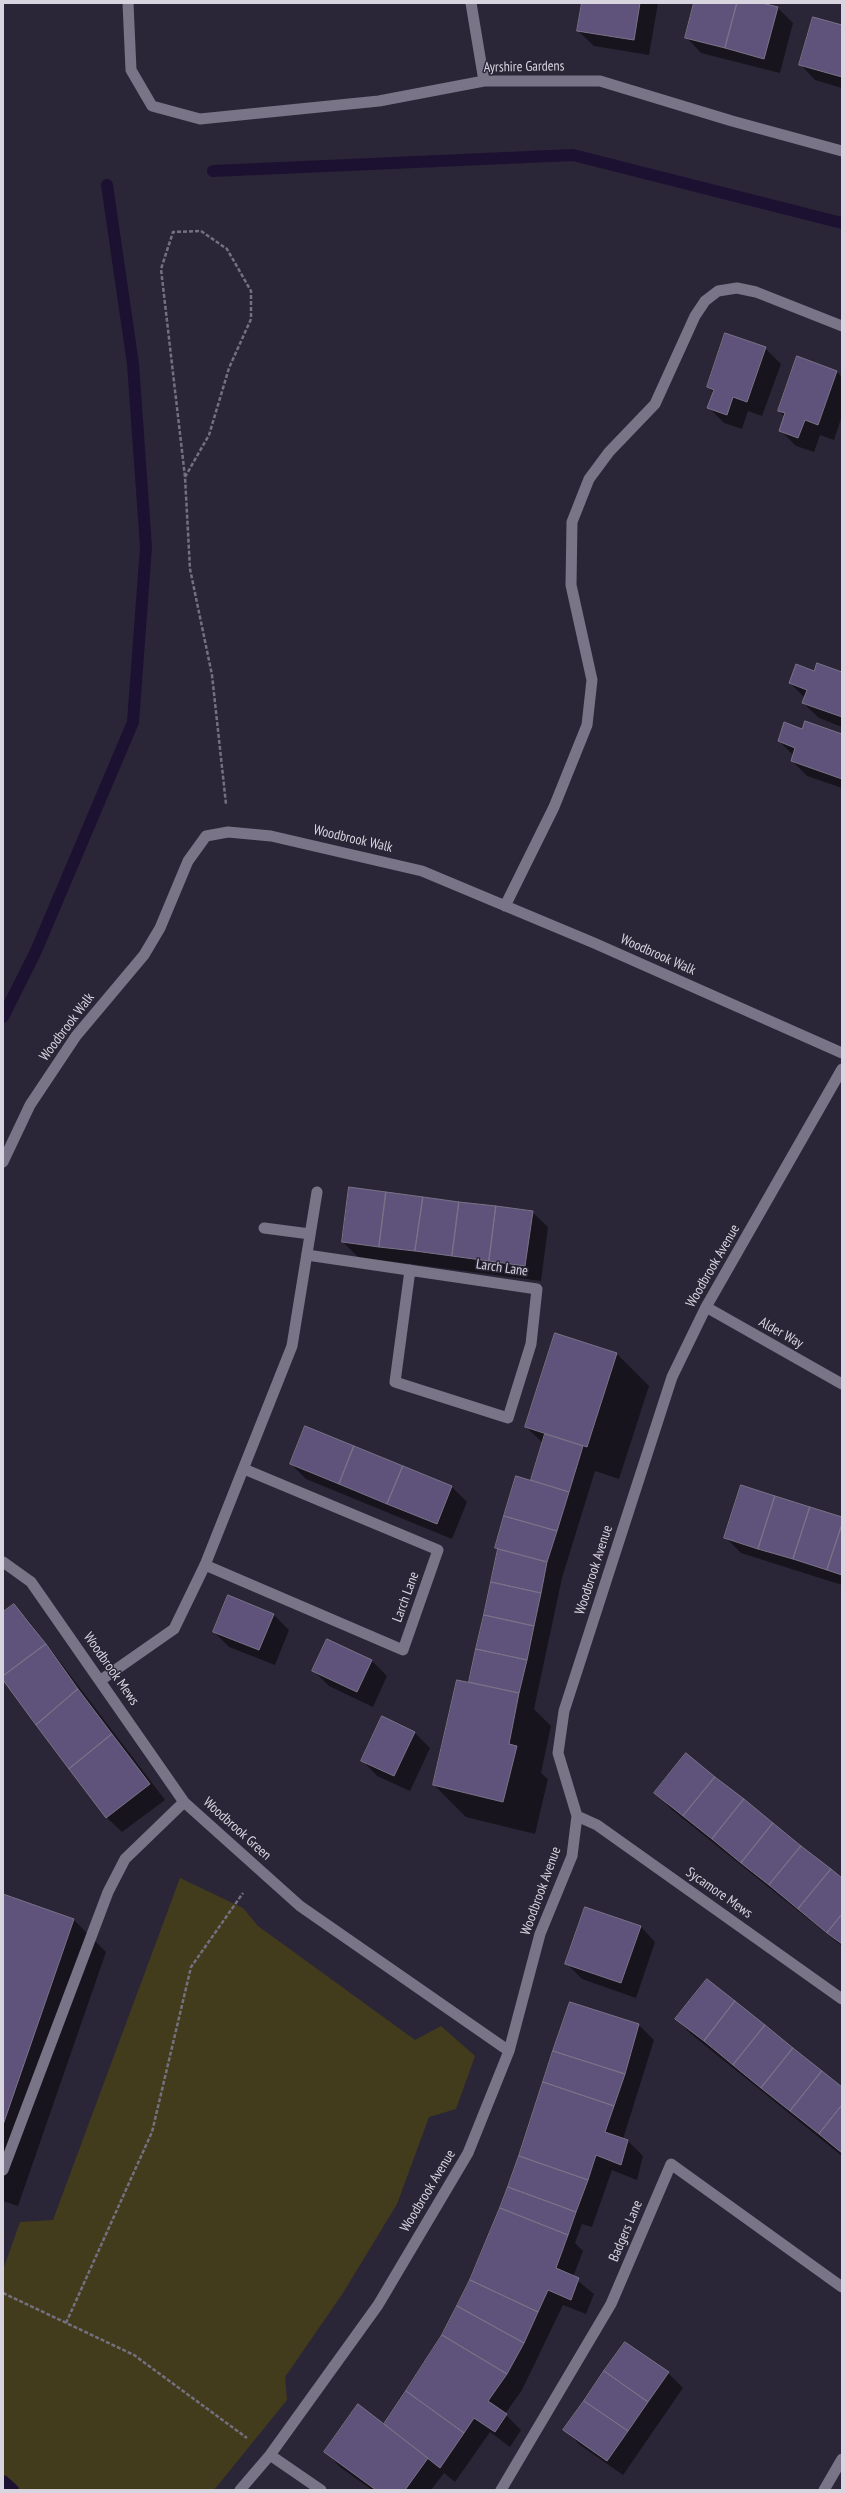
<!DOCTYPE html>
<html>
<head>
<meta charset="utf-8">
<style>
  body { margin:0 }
  #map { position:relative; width:845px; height:2493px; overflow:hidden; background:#2b2637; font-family:"PT Sans Narrow",sans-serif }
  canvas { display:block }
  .frame { position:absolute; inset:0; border:4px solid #d8d5e0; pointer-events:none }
</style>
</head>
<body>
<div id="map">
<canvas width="845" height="2493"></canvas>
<div class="frame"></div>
</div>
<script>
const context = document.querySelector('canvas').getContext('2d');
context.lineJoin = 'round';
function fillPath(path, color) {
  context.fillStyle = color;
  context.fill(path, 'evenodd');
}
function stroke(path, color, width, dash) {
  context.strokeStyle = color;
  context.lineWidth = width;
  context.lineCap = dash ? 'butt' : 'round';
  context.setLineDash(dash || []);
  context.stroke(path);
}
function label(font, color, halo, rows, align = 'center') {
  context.font = font + ' "PT Sans Narrow",sans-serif';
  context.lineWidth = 3;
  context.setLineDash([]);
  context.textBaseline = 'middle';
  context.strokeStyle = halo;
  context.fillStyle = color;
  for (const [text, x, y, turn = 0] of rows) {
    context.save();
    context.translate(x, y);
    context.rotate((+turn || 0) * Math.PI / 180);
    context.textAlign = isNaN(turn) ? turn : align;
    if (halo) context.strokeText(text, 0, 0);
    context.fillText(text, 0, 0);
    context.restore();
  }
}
fillPath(new Path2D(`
  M180,1878L243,1908L258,1926L415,2040L441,2026L475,2056L456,2109L429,2117L397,2204L343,2293L285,2377L287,2400L214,2490H3V2270L20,2222L53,2220Z`), '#423c1c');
fillPath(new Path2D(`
  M583,3H658L649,55L594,46L578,31Z
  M695,3H759L778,8L793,23L780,73L701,53L686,37Z
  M842,27V88L815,80L800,64Z
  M765,348L781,364L762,416L748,411L742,429L724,423L709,408L714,393L708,387Z
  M837,372L842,377V416L834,440L820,435L814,452L796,446L781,431L785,417L779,411Z
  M815,672L842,673V727L819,718L803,703L805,698L790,683Z
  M803,730L842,735V788L807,776L792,761L794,756L779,741Z
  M532,1212L548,1227L541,1281L358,1257L343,1242Z
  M617,1354L649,1386L619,1479L595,1471L562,1578L534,1709L551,1726L541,1773L548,1779L535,1834L466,1817L434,1785L473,1684L470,1682L499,1551L496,1548L532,1482L543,1443L526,1427Z
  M306,1428L452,1487L467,1502L452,1539L306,1479L291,1464Z
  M842,1518V1585L741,1553L725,1537Z
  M229,1596L274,1615L289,1630L275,1665L229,1647L214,1632Z
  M14,1605L29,1621L165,1800L122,1832L106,1817L3,1680V1613Z
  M328,1641L372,1661L387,1676L373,1707L329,1686L314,1671Z
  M382,1718L415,1733L430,1748L410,1791L377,1776L362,1760Z
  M656,1793L842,1881V1946L671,1809Z
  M3,1895L74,1920L106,1952L18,2206L3,2201Z
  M640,1926L655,1942L636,1998L582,1979L566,1963Z
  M571,2003L639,2025L654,2040L623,2139L628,2141L643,2156L637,2180L612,2170L592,2227L582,2224L575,2243L583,2251L573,2277L594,2294L586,2314L563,2305L522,2390L505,2414L521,2430L510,2447L490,2432L455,2482L444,2473L431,2490H372L340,2467L325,2451L385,2425L458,2307L509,2188Z
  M676,2019L842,2089V2156L691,2034Z
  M668,2373L683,2388L623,2475L580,2445L565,2430Z`), '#0007');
stroke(new Path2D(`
  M213,171L573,155L842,223
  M3,1017L36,951L133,722L146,547L133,364L107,185
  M3,2481L13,2490`), '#1d1132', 12);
const building = new Path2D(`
  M582,3H640L634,40L577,31Z
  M694,3H737L725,48L685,38Z
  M737,3H762L778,7L764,59L725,48Z
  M813,17L842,25V77L799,65Z
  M725,333L766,347L747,402L733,397L727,415L707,408L714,390L707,387Z
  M797,356L837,371L818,425L805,420L798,438L779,431L785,413L778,411Z
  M817,663L842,672V717L802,703L807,690L789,683L796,664L814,671Z
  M805,721L842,734V779L791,761L795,748L778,741L784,722L802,729Z
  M349,1187L386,1192L379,1247L342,1242Z
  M386,1192L423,1197L415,1251L379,1247Z
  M423,1197L459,1202L452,1256L415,1251Z
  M459,1202L496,1206L489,1261L452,1256Z
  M496,1206L533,1211L525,1266L489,1261Z
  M555,1333L617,1353L587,1447L525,1427Z
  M305,1426L354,1446L339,1484L290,1464Z
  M545,1434L583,1446L569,1492L531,1480Z
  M354,1446L403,1466L387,1504L339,1484Z
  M403,1466L452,1486L437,1524L387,1504Z
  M516,1476L569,1492L557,1531L504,1516Z
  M741,1485L775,1496L758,1549L724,1538Z
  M775,1496L810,1507L793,1559L758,1549Z
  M810,1507L842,1517V1524L827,1570L793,1559Z
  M504,1516L557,1531L547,1562L495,1548Z
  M842,1524V1575L827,1570Z
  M498,1549L547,1562L541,1593L491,1582Z
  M491,1582L541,1593L534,1626L484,1615Z
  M228,1595L274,1614L259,1650L213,1632Z
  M14,1604L46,1644L3,1676V1612Z
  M484,1615L534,1626L527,1660L476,1649Z
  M327,1639L372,1660L357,1692L312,1671Z
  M46,1644L78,1689L36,1725L3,1680V1676Z
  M476,1649L527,1660L519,1693L469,1682Z
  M457,1680L519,1693L509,1744L517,1746L503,1802L433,1785Z
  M78,1689L112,1734L69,1769L36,1725Z
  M382,1716L415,1732L394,1776L361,1761Z
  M112,1734L150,1784L106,1818L69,1769Z
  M686,1753L715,1777L683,1816L654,1793Z
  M715,1777L744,1799L712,1839L683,1816Z
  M744,1799L773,1823L741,1863L712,1839Z
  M773,1823L801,1846L769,1885L741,1863Z
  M801,1846L831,1869L798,1909L769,1885Z
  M831,1869L842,1878V1914L827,1933L798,1909Z
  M3,1894L74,1919L3,2125Z
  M585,1907L641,1926L621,1983L565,1964Z
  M842,1914V1944L827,1933Z
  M707,1979L735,2001L704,2041L675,2019Z
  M735,2001L765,2025L733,2065L704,2041Z
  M570,2002L639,2024L625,2074L553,2051Z
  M765,2025L793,2048L761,2088L733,2065Z
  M793,2048L822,2071L790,2111L761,2088Z
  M553,2051L625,2074L614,2106L543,2082Z
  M822,2071L842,2087V2105L819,2134L790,2111Z
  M543,2082L614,2106L605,2132L628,2140L621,2165L596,2155L588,2180L519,2156Z
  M842,2105V2153L819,2134Z
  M519,2156L588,2180L576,2212L508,2187Z
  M508,2187L576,2212L568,2235L500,2208Z
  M500,2208L568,2235L556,2268L579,2278L571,2300L548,2290L538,2312L470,2280Z
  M470,2280L538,2312L524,2343L457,2306Z
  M457,2306L524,2343L507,2374L442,2335Z
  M442,2335L507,2374L488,2401L507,2414L495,2432L474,2418L464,2433L406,2391Z
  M625,2342L669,2372L648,2402L604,2371Z
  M604,2371L648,2402L628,2431L584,2401Z
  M406,2391L464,2433L440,2468L384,2424Z
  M584,2401L628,2431L607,2461L563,2430Z
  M358,2404L428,2458L405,2490H376L324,2452Z`);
fillPath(building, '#5f537b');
stroke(building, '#797387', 1);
stroke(new Path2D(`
  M185,477L209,435L229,368L251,319V291L227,249L201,231L173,232L161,269L185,477L190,569L212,675L226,804
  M3,2293L134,2355L247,2438
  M66,2323L152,2132L191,1967L243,1893`), '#74707f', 2.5, [4, 2]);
stroke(new Path2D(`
  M307,1255L537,1289L531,1344L508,1418L395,1382L410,1270
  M205,1565L403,1650L438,1550L244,1469`), '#797487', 11);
stroke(new Path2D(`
  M128,3L131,70L152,106L200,119L379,101L484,81H600L732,121L842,151
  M471,3L484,81
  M505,906L554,807L587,725L592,680L571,585L572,522L589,479L609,452L655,404L695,316L705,301L718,291L737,288L756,292L842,326
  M3,1162L30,1105L76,1036L144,955L160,928L188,861L206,836L228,832L271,836L422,871L594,943L842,1053
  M264,1228L310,1234
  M706,1307L842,1384
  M3,1562L31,1582L184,1802L300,1906L509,2051
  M101,1680L174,1629L205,1565L292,1346L317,1192
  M577,1816L597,1825L842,1999
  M3,2170L108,1892L125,1859L184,1802
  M270,2455L321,2490
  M240,2490L270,2455L378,2305L468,2153L509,2051L540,1934L572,1856L577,1816L558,1753L564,1711L672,1377L706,1307L842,1069
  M501,2490L611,2304L671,2164L842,2287
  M824,2490L842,2459`), '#797487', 11);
label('14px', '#d8d5e0', '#2b2637', [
  ["Ayrshire Gardens",524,67,-1],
  ["Woodbrook Walk",353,839,13],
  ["Woodbrook Walk",658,955,24],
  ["Woodbrook Walk",67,1027,-53],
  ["Woodbrook Avenue",713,1266,-60],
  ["Larch Lane",502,1268,8],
  ["Alder Way",781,1333,29],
  ["Woodbrook Avenue",594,1570,-72],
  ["Larch Lane",406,1597,-70],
  ["Woodbrook Mews",111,1669,55],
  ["Woodbrook Green",237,1829,42],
  ["Woodbrook Avenue",541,1891,-70],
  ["Sycamore Mews",719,1893,35],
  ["Woodbrook Avenue",428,2191,-59],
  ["Badgers Lane",626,2231,-67]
]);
</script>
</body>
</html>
